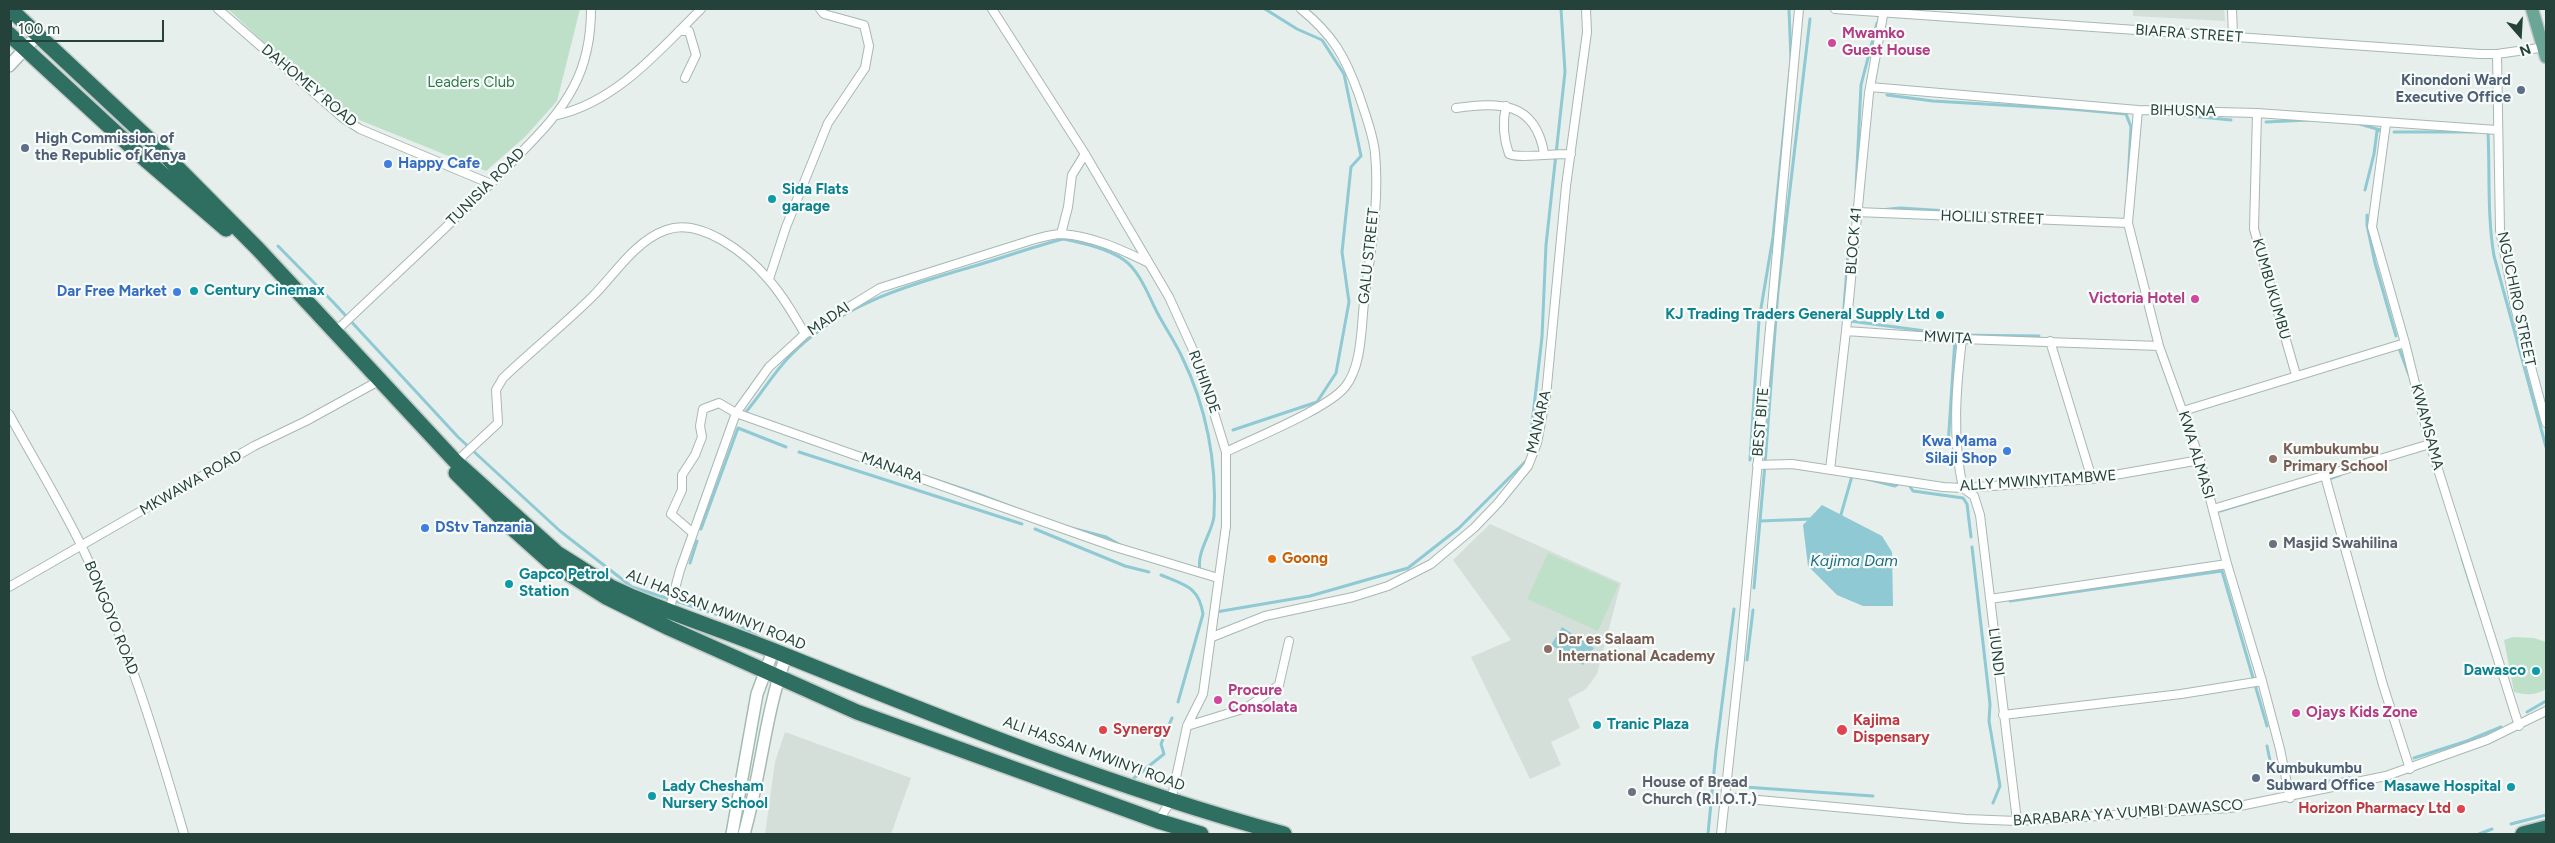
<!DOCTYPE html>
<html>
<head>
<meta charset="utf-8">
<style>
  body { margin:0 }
  #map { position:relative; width:2555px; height:843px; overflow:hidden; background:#e6efeb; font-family:Figtree,sans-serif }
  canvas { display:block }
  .frame { position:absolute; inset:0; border:10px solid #24423a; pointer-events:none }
  .north { position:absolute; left:2495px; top:10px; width:50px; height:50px; -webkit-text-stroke:4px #f7fbf9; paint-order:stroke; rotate:161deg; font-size:14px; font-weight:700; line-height:20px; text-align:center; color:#24423a }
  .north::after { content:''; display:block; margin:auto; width:18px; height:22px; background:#24423a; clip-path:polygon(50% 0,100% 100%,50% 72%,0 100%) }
  .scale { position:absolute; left:10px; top:20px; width:154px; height:22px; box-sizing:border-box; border:2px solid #24423a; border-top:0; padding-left:6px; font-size:15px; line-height:18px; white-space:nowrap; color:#24423a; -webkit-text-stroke:4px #f7fbf9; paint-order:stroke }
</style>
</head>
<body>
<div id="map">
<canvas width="2555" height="843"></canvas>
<div class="frame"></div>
<div class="north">N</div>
<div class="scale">100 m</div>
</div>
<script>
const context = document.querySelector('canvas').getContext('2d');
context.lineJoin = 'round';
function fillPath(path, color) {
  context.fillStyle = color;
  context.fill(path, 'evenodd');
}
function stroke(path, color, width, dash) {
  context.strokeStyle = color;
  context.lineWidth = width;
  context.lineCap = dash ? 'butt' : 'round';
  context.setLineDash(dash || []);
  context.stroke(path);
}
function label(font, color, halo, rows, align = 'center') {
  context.font = font + ' Figtree,sans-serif';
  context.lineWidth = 4.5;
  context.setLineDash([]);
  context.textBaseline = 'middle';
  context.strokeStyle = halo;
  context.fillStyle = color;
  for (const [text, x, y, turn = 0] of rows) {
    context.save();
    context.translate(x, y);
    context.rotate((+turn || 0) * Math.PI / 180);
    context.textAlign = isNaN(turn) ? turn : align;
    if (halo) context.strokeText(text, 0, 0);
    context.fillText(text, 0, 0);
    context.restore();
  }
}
fillPath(new Path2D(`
  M2133,9H2224L2225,21L2133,16Z
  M1490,524L1621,583L1597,674L1586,689L1568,699L1580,728L1551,742L1561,765L1530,779L1471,657L1511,640L1453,560Z
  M785,732L911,778L891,834H765L775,762Z`), '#d4dfda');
fillPath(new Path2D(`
  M228,9H580L557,101L525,137L486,171L337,111Z
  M1548,553L1619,584L1598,631L1527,599Z
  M2513,637L2534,638L2546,642V689C2535,696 2526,695 2514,692L2504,640Z`), '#bfe0c8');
fillPath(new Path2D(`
  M1822,505L1882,536L1892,552L1893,606H1863L1837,595L1808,566L1803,525Z
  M1562,627L1594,648L1583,665L1551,645Z`), '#8ec9d4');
stroke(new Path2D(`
  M1887,95L1933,101L2070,109L2126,114L2131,127L2128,182
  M2170,114L2231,120
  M2266,122L2309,120
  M2360,124L2380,130L2377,131L2374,154L2365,190
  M2394,132H2475
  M2486,132H2488C2490,174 2487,214 2494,256L2546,447
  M1856,188L1861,85L1877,23
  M1881,210L1900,208L1981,213
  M2367,215V225L2375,263L2396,336
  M1852,229L1849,242L1843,320L1955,335L2039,336
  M1063,239C1082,243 1107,248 1124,260C1140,271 1149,297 1158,314C1166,329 1175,342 1182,357C1206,406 1217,462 1214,516C1213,531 1196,552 1200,570L1197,573L1133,552L1106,537L1056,524L978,494L795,433L745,413C761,395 773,373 790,356C838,305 907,286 971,267C1002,258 1032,247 1063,239Z
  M278,246L334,303L458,437L560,531L632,587L725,617L759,637
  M2399,348L2409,375
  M2413,391L2419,414
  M1233,430L1317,402L1336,373L1349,302L1342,252L1351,167L1361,156L1344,74L1322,40L1297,29L1265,9
  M1948,446L1955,339
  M799,452L1022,524
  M1750,460L1759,320L1773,237L1791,60L1789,10
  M1867,479L1895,486L1901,482
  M2329,479L2340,475
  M1909,485L1913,491L1963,498L1967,504L1971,537
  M2220,511L2315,482
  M1840,518L1852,476L1849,475
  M1760,521L1812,519
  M701,529L738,428L786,447
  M1035,529L1125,566L1149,572
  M1972,547L1990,704L1989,721L2000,786L1993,803
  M2462,558L2477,605
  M690,563L697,541
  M1161,575C1184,585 1199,586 1203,614L1178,702
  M1754,588L1765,464L1778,291L1810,19
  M2010,601L2222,571L2267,726
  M1216,612L1310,596L1408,568L1459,528L1528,459L1542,337L1546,245L1565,72L1561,9
  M1747,660L1753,610
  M2527,712L2546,701
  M2267,746L2272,770
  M2414,758L2467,741L2501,727
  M1134,778L1164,754L1161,744L1172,718
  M1730,786L1873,796
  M2289,787L2350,778
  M2511,824L2546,815
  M1708,834L1716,751L1734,609
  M2479,834L2492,829`), '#8ec9d4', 3);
const street = new Path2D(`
  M218,9L343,118L360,129L491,184
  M992,9L1085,154L1169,297L1198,361L1226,452V526L1203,694L1187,726L1171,801L1158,821
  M1835,9L2480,54H2497L2546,47
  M2232,9L2233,37
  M679,31H689L696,55L685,78
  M2497,54L2500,230L2515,307L2546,423
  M1870,87L2138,110L2257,113L2497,130
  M1506,106C1502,123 1503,137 1509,154C1519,159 1556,153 1571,154
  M1456,108C1499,102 1535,101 1544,153
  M2138,110L2128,223L2159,346L2200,460L2227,564L2262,681L2280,749L2290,798
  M2257,113L2254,229L2296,375
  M557,115C616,102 660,50 701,9
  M2386,123L2372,227L2405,343L2430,444L2519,726
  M1857,212L2128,223
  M1061,234L1068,207L1072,175L1085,154
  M769,279L786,227L828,123L865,68L869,46L864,25L824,14L820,9
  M1846,331L1962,339L2159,346
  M334,333C392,277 453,223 509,165C533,140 558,117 574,86C586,63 591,34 591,9
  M1962,339C1956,389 1952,438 1963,488L1974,496L1980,515L2017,821
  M2050,341L2092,479
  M2183,411L2405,343
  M9,414C33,458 60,502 82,547C126,639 156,737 184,834
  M1226,452C1254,438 1327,409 1345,387C1362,366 1361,329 1364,303C1370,254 1380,203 1375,153C1373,133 1365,114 1359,95C1345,56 1333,35 1301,9
  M456,462L498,423L496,390L503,378C532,350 564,325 593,296C615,274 635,241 666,230C701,217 747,254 769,280C783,296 794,315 805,334
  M1757,465L1792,464L1943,487L1963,488L2092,479L2200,460
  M1830,470L1846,331L1869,93L1884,10
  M2325,476L2383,685L2410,769
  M2213,509L2430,444
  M693,533L671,514L682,490V475L695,455L702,437L700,426L703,409L719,403L736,413L1112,546L1218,578
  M9,587L254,446L306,421L375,383
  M1990,599L2227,564
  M669,611L680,570L736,413L769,367L805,334L880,288L1035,239C1043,237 1053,234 1062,234C1093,236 1122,250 1149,263
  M1212,637L1265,616L1353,597L1388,586L1431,564L1474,528L1498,503L1528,466L1537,443L1546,396L1566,186L1587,32L1586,9
  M2003,715L2181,694L2262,681
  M1187,726L1246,708L1279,685L1289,641
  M1726,797L1966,819L2017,821L2230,808L2386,776L2487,740L2546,711
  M1721,834L1740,659L1799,9`);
const secondary = new Path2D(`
  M9,66L37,36
  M732,834L757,694L773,651
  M744,834C761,775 765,713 786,656`);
const primary = new Path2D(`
  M2532,9L2546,57`);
const highway = new Path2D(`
  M10,9L152,142L258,249L456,462L557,553L611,587L633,597C684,618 736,635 787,656C950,722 1115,788 1284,834
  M9,34L139,154L226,229
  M456,473L503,520L550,562L606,597L669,628L857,712L1158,821L1201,834
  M2523,834L2546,828`);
stroke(street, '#a8b8b2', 10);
stroke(secondary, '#a4bbb3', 14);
stroke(primary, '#c2cac8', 15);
stroke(highway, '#c2cac8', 18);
stroke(street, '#fff', 8);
stroke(secondary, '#fff', 11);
stroke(primary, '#6aa596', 12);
stroke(highway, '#2f6f62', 15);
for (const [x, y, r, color] of [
  [1832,43,5,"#d1479c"],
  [2521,90,5,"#5c6f8a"],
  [25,148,5,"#5c6f8a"],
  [388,164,5,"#3f7fe0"],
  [772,199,5,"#0f9aa8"],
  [194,291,5,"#0f9aa8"],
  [177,292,5,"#3f7fe0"],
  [2195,299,5,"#d1479c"],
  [1940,315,5,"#0f9aa8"],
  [2007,451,5,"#3f7fe0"],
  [2273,459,5,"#8d6e63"],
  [425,528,5,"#3f7fe0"],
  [2273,544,5,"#6b7280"],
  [1272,559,5,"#e8710a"],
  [509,584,5,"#0f9aa8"],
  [1548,649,5,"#8d6e63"],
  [2536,671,5,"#0f9aa8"],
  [1218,700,5,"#d1479c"],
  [2296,713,5,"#d1479c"],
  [1597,725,5,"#0f9aa8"],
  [1103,730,5,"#e0444e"],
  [1842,730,6,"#e0444e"],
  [2256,778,5,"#5c6f8a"],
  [2511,787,5,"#0f9aa8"],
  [1632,792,5,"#6b7280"],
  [652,796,5,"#0f9aa8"],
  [2461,809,5,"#e0444e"]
]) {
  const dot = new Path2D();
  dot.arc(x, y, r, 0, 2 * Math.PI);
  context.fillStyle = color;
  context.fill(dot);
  stroke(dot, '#f7fbf9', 2);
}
label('bold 15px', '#b23c85', '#f7fbf9', [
  ["Mwamko",1842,34],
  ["Guest House",1842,51],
  ["Victoria Hotel",2185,299,"right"],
  ["Procure",1228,691],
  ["Consolata",1228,708],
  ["Ojays Kids Zone",2306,713]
], 'left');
label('15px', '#24423a', '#f7fbf9', [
  ["BIAFRA STREET",2189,34,4],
  ["DAHOMEY ROAD",309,86,40],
  ["BIHUSNA",2183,111,1],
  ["TUNISIA ROAD",486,187,-45],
  ["HOLILI STREET",1992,218,2],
  ["BLOCK 41",1854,241,-85],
  ["GALU STREET",1369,256,-84],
  ["KUMBUKUMBU",2271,289,74],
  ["NGUCHIRO STREET",2516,299,78],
  ["MADAI",829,319,-34],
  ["MWITA",1948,338,3],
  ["RUHINDE",1204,382,70],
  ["MANARA",1539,422,-77],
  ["BEST BITE",1761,422,-85],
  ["KWAMSAMA",2427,427,75],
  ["KWA ALMASI",2196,455,73],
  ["MANARA",892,468,20],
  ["ALLY MWINYITAMBWE",2038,481,-4],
  ["MKWAWA ROAD",191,483,-30],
  ["ALI HASSAN MWINYI ROAD",716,610,22],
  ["BONGOYO ROAD",111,618,68],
  ["LIUNDI",1996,652,83],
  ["ALI HASSAN MWINYI ROAD",1094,754,20],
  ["BARABARA YA VUMBI DAWASCO",2128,813,-4]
]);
label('bold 15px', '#4e5e75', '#f7fbf9', [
  ["Kinondoni Ward",2511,81,"right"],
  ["Executive Office",2511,98,"right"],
  ["High Commission of",35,139],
  ["the Republic of Kenya",35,156],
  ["Kumbukumbu",2266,769],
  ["Subward Office",2266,786]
], 'left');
label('15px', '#2d7a4b', '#f7fbf9', [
  ["Leaders Club",471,83]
]);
label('bold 15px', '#366cbe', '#f7fbf9', [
  ["Happy Cafe",398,164],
  ["Dar Free Market",167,292,"right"],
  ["Kwa Mama",1997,442,"right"],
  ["Silaji Shop",1997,459,"right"],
  ["DStv Tanzania",435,528]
], 'left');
label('bold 15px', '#0d838f', '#f7fbf9', [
  ["Sida Flats",782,190],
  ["garage",782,207],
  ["Century Cinemax",204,291],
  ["KJ Trading Traders General Supply Ltd",1930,315,"right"],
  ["Gapco Petrol",519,575],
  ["Station",519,592],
  ["Dawasco",2526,671,"right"],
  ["Tranic Plaza",1607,725],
  ["Lady Chesham",662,787],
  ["Nursery School",662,804],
  ["Masawe Hospital",2501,787,"right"]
], 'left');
label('bold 15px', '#785e54', '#f7fbf9', [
  ["Kumbukumbu",2283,450],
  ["Primary School",2283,467],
  ["Dar es Salaam",1558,640],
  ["International Academy",1558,657]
], 'left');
label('bold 15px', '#5b616d', '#f7fbf9', [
  ["Masjid Swahilina",2283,544],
  ["House of Bread",1642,783],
  ["Church (R.I.O.T.)",1642,800]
], 'left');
label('bold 15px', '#c56008', '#f7fbf9', [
  ["Goong",1282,559]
], 'left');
label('bold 15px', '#be3a42', '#f7fbf9', [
  ["Kajima",1853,721],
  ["Dispensary",1853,738],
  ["Synergy",1113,730],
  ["Horizon Pharmacy Ltd",2451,809,"right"]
], 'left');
label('italic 16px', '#1c6f80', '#f7fbf9', [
  ["Kajima Dam",1854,561]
]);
</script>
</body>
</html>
